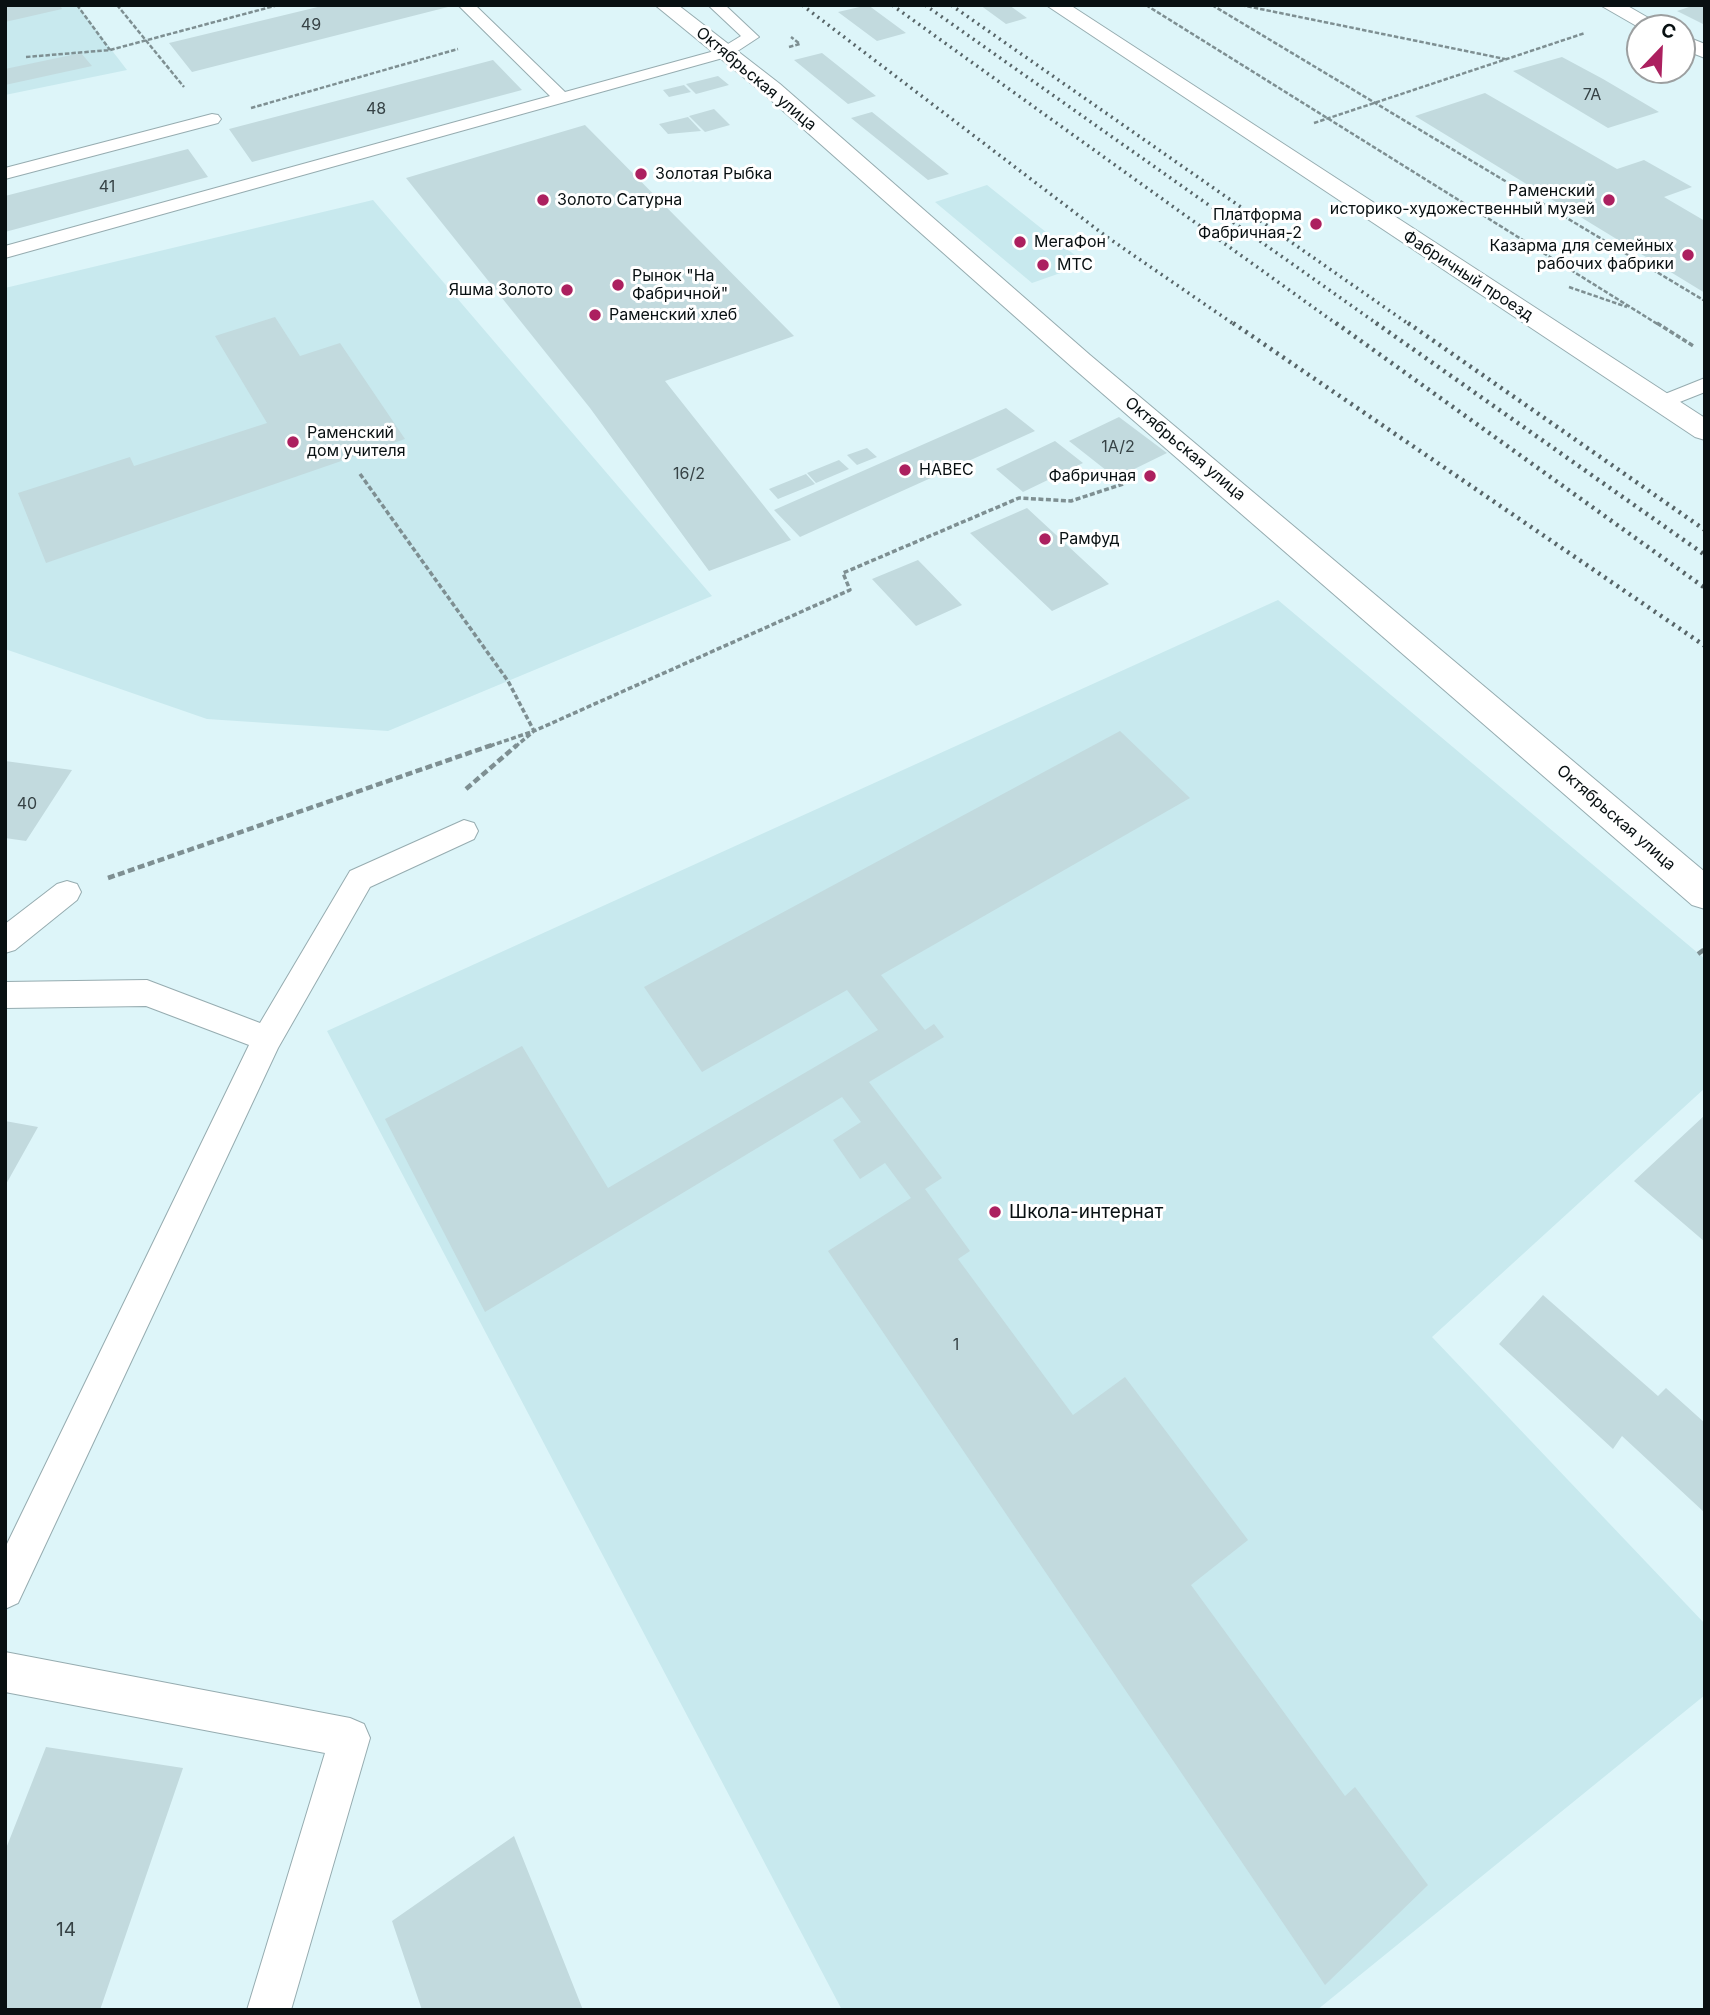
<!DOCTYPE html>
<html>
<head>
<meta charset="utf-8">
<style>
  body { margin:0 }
  #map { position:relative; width:1710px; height:2015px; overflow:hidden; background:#ddf5f9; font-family:Inter,sans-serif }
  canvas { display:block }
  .frame { position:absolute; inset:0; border:7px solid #081012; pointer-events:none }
  .north { position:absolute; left:1626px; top:14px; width:70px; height:70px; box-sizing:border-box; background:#fff; border:2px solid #9c9fa0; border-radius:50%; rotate:23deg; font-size:19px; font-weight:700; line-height:28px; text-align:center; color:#081012 }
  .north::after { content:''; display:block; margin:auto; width:24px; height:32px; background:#ac205f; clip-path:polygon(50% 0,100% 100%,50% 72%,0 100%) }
</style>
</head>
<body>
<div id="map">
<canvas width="1710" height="2015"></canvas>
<div class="frame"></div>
<div class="north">С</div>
</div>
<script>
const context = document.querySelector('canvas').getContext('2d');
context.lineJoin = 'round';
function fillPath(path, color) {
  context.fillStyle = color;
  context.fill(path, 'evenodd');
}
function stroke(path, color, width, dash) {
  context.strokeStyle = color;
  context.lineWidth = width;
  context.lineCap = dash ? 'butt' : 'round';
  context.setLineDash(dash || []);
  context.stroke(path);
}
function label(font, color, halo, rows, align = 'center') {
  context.font = font + ' Inter,sans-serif';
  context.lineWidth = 6;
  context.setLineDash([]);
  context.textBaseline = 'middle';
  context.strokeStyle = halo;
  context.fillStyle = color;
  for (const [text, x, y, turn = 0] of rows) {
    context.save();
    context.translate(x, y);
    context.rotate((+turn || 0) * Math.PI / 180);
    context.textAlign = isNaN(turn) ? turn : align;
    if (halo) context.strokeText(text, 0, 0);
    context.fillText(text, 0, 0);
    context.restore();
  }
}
fillPath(new Path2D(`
  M5,5H77L127,70L5,95Z
  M987,185L1086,264L1032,283L935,202Z
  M373,200L712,596L388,731L207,719L5,649V288Z
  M1278,600L1705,959V1088L1432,1337L1705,1624V1695L1317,2010H842L327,1031Z`), '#c8e9ee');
fillPath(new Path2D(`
  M5,5H60L62,9L5,22Z
  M326,5L448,7L192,72L169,43Z
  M868,5L906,33L877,41L838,12Z
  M980,5H1009L1027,18L1006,24Z
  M1695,5H1705V25L1677,11Z
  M81,53L92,66L5,85V69Z
  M822,53L876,96L848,104L794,60Z
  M1562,57L1603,79L1659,112L1608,128L1513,71Z
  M493,60L522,90L252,162L229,129Z
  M718,76L729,85L696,94L686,84Z
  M684,85L691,92L669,97L663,90Z
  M1485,93L1617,169L1644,160L1692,187L1664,197L1705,221V293L1415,116Z
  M714,109L730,125L705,132L689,116Z
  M872,112L949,174L928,180L851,118Z
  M688,117L701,131L668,134L659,124Z
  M585,125L794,336L665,381L791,540L709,571L590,408L406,178Z
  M188,149L208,177L5,232V196Z
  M275,317L300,356L340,343L405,439L46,563L18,493L130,457L134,466L267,423L215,336Z
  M1006,408L1035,431L800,537L774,510Z
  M1119,417L1167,453L1116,478L1069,441Z
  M1055,441L1083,463L1023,492L996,469Z
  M867,448L877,457L857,465L847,455Z
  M839,460L849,469L816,483L807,473Z
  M806,474L815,484L778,499L769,489Z
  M1027,508L1109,584L1052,611L970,533Z
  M918,560L962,605L916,626L872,579Z
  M1120,731L1190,798L881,975L925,1030L934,1024L944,1037L869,1082L942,1178L925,1189L970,1251L958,1259L1073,1415L1125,1377L1248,1540L1191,1585L1345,1796L1355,1787L1428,1885L1325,1985L828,1251L911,1198L885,1163L860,1179L833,1140L861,1122L842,1097L485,1312L385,1119L522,1046L608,1188L878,1030L847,990L702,1072L644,987Z
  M5,761L72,770L26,841L5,838Z
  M1705,1115V1242L1634,1181Z
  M5,1121L38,1127L5,1186Z
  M1543,1295L1658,1396L1666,1388L1705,1423V1513L1622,1436L1613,1449L1499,1344Z
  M46,1747L183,1768L100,2010H5V1851Z
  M514,1836L583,2010H422L392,1921Z`), '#c2dade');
const lane = new Path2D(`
  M458,5H475L565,92L718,50L741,36L708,5H725L759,37L730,56L5,258V246L550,96Z
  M212,114L218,115L221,119L218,123L5,179V168Z
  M1705,378V392L1662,409L1651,403L1655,398Z
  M464,820L474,823L478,831L474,839L370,887L278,1048L18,1603L5,1609V1548L249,1045L146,1006L5,1008V982L147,980L260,1023L350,871Z
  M67,881L77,884L81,892L77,900L15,950L5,953V924L57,884Z
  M5,1652L350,1718L364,1724L370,1738L291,2010H247L325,1753L5,1692Z`);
const street = new Path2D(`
  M1600,5H1626L1666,28H1640Z
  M1682,35L1705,44V58L1682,49Z`);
const secondary = new Path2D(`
  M655,5H678L780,84L1090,355L1705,872V909L1692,905L1072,367L764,94Z
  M1046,5H1070L1705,418V440L1695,437Z`);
stroke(lane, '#96acb0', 2);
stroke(street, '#96acb0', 2);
stroke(secondary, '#96acb0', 2);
stroke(new Path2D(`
  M77,5L110,50
  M117,5L184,87
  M1146,5L1659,325
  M1212,5L1705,301
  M1241,5L1505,59
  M789,47L800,44L791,37
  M26,57L110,50L278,5
  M251,108L458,49
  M1314,123L1585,33
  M1569,287L1627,307`), '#7e8f92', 2.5, [4.5, 2]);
stroke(new Path2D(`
  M1657,323L1695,347
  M360,474L508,681L534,731L487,747
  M515,747L534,731L850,590L843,573L1019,498L1071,501L1123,484`), '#7e8f92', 3.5, [5, 2.5]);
stroke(new Path2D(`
  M466,789L517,745
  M108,878L492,745
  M1698,954L1705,949`), '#7e8f92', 4.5, [7, 3.5]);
fillPath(lane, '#fff');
fillPath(street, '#fff');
fillPath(secondary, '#fff');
stroke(new Path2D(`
  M802,5L1107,237L1235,325
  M892,5L1338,325
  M925,5L1379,325
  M951,5L1410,325`), '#576568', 3.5, [2, 4.5]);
stroke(new Path2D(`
  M1233,323L1705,646
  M1336,323L1705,588
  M1376,323L1705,555
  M1408,323L1705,530`), '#576568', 4.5, [2.5, 5]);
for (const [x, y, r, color] of [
  [641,174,7,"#ac205f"],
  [543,200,7,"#ac205f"],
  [1609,200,7,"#ac205f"],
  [1316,224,7,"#ac205f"],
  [1020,242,7,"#ac205f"],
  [1688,255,7,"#ac205f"],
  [1043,265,7,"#ac205f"],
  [618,285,7,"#ac205f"],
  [567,290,7,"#ac205f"],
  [595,315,7,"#ac205f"],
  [293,442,7,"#ac205f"],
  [905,470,7,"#ac205f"],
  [1150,476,7,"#ac205f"],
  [1045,539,7,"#ac205f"],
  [995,1212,7,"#ac205f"]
]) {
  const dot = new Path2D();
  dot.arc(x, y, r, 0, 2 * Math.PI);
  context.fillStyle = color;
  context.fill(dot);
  stroke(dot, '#fff', 2.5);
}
label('16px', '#364245', null, [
  ["49",311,25],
  ["7А",1592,95],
  ["48",376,109],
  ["41",107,187],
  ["1А/2",1118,447],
  ["16/2",689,474],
  ["40",27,804],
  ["1",956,1345]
]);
label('16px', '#081012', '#fff', [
  ["Октябрьская улица",756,79,40],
  ["Фабричный проезд",1468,276,33],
  ["Октябрьская улица",1185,449,40],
  ["Октябрьская улица",1616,818,41]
]);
label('16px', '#081012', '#fff', [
  ["Золотая Рыбка",655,174],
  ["Раменский",1595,191,"right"],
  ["историко-художественный музей",1595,209,"right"],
  ["Золото Сатурна",557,200],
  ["Платформа",1302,215,"right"],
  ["Фабричная-2",1302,233,"right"],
  ["МегаФон",1034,242],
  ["Казарма для семейных",1674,246,"right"],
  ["рабочих фабрики",1674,264,"right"],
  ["МТС",1057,265],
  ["Рынок \"На",632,276],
  ["Фабричной\"",632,294],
  ["Яшма Золото",553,290,"right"],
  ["Раменский хлеб",609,315],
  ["Раменский",307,433],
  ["дом учителя",307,451],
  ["НАВЕС",919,470],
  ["Фабричная",1136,476,"right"],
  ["Рамфуд",1059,539]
], 'left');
label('19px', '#081012', '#fff', [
  ["Школа-интернат",1009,1212]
], 'left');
label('19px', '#364245', null, [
  ["14",66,1930]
]);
</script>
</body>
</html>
